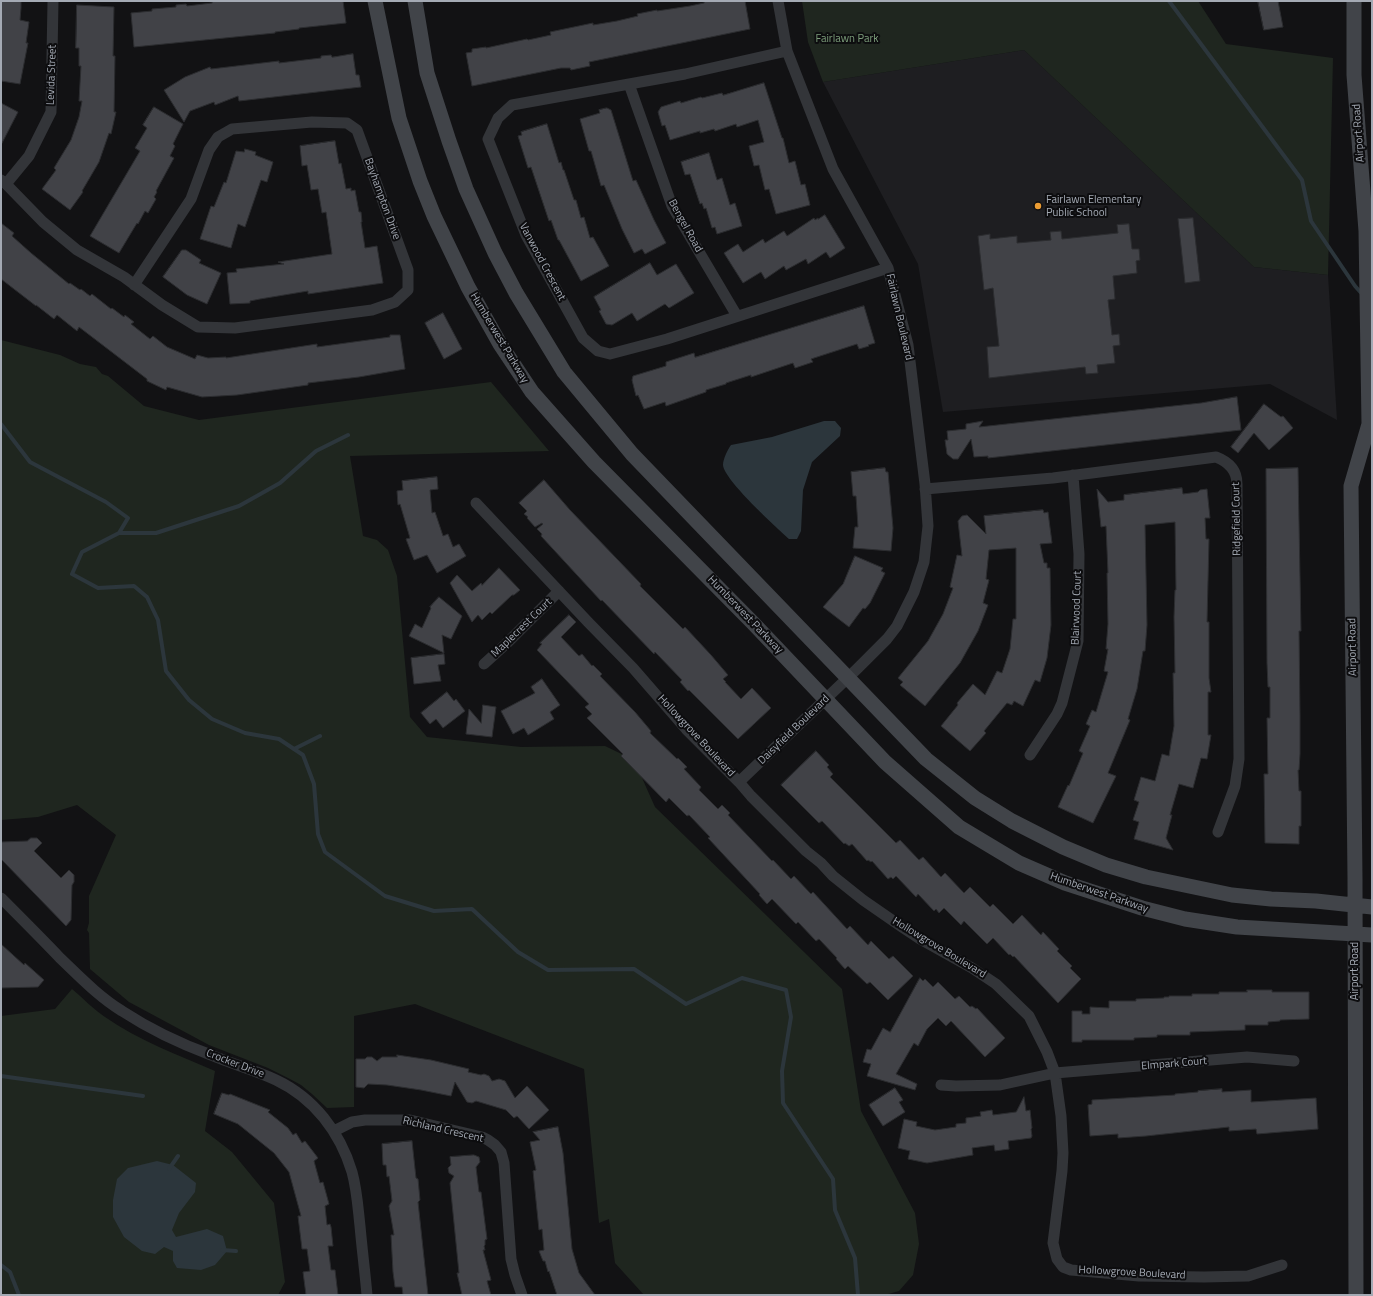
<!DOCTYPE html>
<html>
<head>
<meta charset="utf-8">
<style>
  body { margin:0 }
  #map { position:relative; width:1373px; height:1296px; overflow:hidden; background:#121214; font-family:"Titillium Web",sans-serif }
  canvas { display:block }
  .frame { position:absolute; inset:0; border:2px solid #a4aab4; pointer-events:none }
</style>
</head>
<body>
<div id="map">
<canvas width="1373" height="1296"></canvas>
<div class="frame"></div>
</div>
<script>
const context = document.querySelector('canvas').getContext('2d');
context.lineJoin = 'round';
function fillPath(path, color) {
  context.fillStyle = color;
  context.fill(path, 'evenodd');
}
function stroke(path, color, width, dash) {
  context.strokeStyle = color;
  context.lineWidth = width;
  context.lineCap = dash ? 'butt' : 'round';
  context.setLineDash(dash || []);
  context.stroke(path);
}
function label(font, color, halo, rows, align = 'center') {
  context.font = font + ' "Titillium Web",sans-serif';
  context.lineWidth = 4;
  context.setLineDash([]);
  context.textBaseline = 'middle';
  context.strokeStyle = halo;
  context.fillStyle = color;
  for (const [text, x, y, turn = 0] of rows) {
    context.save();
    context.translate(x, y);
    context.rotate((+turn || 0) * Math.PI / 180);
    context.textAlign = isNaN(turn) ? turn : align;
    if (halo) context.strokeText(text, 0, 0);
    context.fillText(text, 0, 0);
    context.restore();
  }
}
fillPath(new Path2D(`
  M1024,50L1254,267L1328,275L1337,420L1270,384L943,412L918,264L823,82Z`), '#1e1e21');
fillPath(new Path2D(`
  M802,1H1198L1226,44L1333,58L1328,275L1254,267L1024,50L823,82L808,42Z
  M1,340L60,355L80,364L96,367L102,374L108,376L144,406L199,420L491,382L549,451L350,456L363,536L377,540L388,550L397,576L410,717L427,737L521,747L605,746L634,760L655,807L842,989L861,1111L915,1213L919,1244L913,1275L899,1291L885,1295H644L615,1263L609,1219L599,1223L584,1069L415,1004L354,1016V1107L327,1108L312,1094L301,1085L290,1079L268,1068L209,1045L129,1002L90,969L89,933L87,930L89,923V896L116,835L77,805L38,817L1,820Z
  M72,989C83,998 93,1009 105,1017C138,1040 178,1055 215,1071L205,1131L232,1152L274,1203L285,1282L278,1295H1V1016L55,1009Z`), '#1f261f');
fillPath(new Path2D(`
  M824,421H835L841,428L840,436L812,462L803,490L801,531L797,539H789C776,527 724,480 723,465C723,459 728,449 731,445L772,437Z
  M157,1161L173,1165L196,1183L195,1192L179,1213L172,1230L176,1237L207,1229L223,1236L227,1251L215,1265L201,1270L177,1268L173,1261V1251L164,1247L155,1254L142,1251L124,1237L113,1217V1200L117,1179L128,1168Z`), '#2c363c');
stroke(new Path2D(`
  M1169,1L1302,180L1311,221L1355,286L1363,295
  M1,424L30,462L106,502L128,518L119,533
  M348,435L316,451L280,483L239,506L156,533H119L82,552L72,574L98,588L134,586L147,597L158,620L166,671L189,700L212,719L245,733L279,739L303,755L314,784L318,834L325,852L385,896L434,911L472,909L518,952L548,970L634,969L686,1004L742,978L786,990L791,1017L782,1071L783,1103L833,1179L835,1210L855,1258L858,1295
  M294,749L320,736
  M1,1076L143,1096
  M169,1169L178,1156
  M222,1250L236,1251
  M1,1265L10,1272L19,1295`), '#2c363c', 4);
const building = new Path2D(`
  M1,1H21V8L20,20L29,22L26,43H28L20,84L1,81Z
  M212,1H343L346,23L299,28V29L275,32V33L134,47L131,13L152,11V9L176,7V5L186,4L187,6L212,3Z
  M704,1H745L750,29L589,62L590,66L571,70L570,68H561L472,86L466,53L472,52V49L486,47V48L527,39L528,40L551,35L550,32L593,23V25L617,21L638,16L637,14L657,10V11L690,6L704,3Z
  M1258,1H1278L1283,27L1264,30Z
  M77,5L114,7L113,56H115L114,112H116L111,134L109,133L99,162L82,191L83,192L70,210L42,189L56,170L54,168L71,140L79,117L82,101H79L81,66H79V48H76Z
  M353,54L356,75H359L361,87L239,101L238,96L215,105L214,102L190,111L184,122L164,90L185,77L210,67L211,69L279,61V63L321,58V56L331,55L332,57Z
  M764,83L782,138H783L789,163L795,161L801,185L805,184L810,205L776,214L769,189L765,190L759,165L754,166L749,146L764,142L758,120L737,127L736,124L715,131L714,129L700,133V131L670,140L665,125L662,126L658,112L661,107L680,101L681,103L701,97L702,98L722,93L723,95Z
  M1,103L18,112L1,145Z
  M154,107L183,124L173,144L175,146L170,156L174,158L156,191L157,192L154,197L156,199L148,213L145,211L138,224L137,223L119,253L90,236L140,151L135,148L147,128L143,125Z
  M607,108L611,110L633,181L636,180L654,220L666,243L645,254L642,249L634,253L622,229L604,185L601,186L591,151H589L580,119L600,113L599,110Z
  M547,124L559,163L561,162L563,170H564L574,200H576L581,218L584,217L590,238L593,237L609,266L581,281L559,240H558L551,220L549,221L531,167L528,168L518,136L522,135L521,132Z
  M335,141L339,164L341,163L346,189L351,188V191L355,190L359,212H361L362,222H361L365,248L377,246L383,283L308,294V291L260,299L250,301V303L230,304L227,273L237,272L236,269L284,264L278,262L332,254L326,212L322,213L318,189L311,190L307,165L302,166L300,146Z
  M245,149L256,152L255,155L273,162L267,182L261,180L245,227L238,224L231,248L200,239L211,206L214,207L224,182L226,183L236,151L244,152Z
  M709,153L717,180L722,178L730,205L735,203L742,226L717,234L715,227L712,228L706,208L704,209L702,203L700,204L690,174L685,175L681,162Z
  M825,215L845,248L830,258L826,252L808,264L806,259L786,270L784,266L765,279L761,272L743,283L724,253L738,244L743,252L763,239L765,243L784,231L787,236L814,218L815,220L818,218V219Z
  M1193,218L1200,281L1185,283L1178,219Z
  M1,223L14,233L12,236L31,253L69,284L70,283L80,290L81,289L90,296L92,294L111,309L112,308L124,317L125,315L134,322L131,324L150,339L153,336L167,347L195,359L197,355L208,358L226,357V358L317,344V347L390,337V335H400L405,369L359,377L308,383V385L237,395L202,397L167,387L166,390L147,381V379L79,327L77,331L57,315L54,319L36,305V306L1,279Z
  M1129,224L1132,249H1139L1140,260L1136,261L1137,273L1113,276L1115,299L1108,300L1112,335L1119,334L1120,345L1113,346L1115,363L1097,365L1098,373L1086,374L1085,367L989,378L987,347L999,346L993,288L984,290L978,236L990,234V239L1017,236V243L1051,240L1050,232L1061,231L1062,239L1118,233L1117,225Z
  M182,250H186L201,260L199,263L221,273L207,304L187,295L163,277Z
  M650,263L657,275L676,264L694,293L669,308L665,304L637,321L632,313L612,325L606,324L599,311L601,310L594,297Z
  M864,306L875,343L868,345L869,346L859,349L857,344L811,359L813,362L795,368L793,363L751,377V375L726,383V384L706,390V392L666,406L665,402L644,409L638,395L636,396L632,380L633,376L666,366V362L694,353L695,357Z
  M443,313L462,349L444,359L425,323Z
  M1237,397L1241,430L988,458V456L974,457L971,439L958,459H953L947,454L945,440H948L947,431L966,429V424L983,421L979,427L1201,403Z
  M1264,404L1281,417L1283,416L1293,428L1269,450L1254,433L1238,453L1231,447Z
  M885,468L886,472H888L893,528L891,551L853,548L855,527H858L856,496H853L851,472Z
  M1298,468L1301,631H1299L1300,715V754L1299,770H1298L1299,791H1301V826H1299V844L1265,843L1264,774H1268L1267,718H1270V687H1268L1267,663L1266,469Z
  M437,477L438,489L430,490L432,513L435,512L443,536L448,534L453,547L459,544L466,556L437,573L427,555L414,560L406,539L410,538L400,504L398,505L397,491L403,490L402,481Z
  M544,480L570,510L641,584L640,586L683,629L685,627L711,655L728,675L723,679L726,682H725L741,699L752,688L771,708L738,739L689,690L688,691L680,682L682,680L655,652L654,654L602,600L601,601L541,536L542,534L537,529L543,524L542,523L535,527L527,518L528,517L524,514L527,511L519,503Z
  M1182,488L1183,494L1198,492L1200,490L1207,489L1210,518H1205L1206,539H1209L1207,622H1209V678L1211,692H1208V735H1211L1207,759L1201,758L1193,788L1179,784L1170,815H1172L1166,838L1173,850L1134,839L1139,822L1133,820L1139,802L1134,800L1141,777L1155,781L1162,754L1169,756L1174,726L1173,673H1175L1174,617L1175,590H1176L1175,522L1145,525L1147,625L1145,651H1143L1137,689L1128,719L1130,720L1108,773L1116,776L1093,823L1058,807L1068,785L1069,786L1083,753L1079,751L1090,726L1086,724L1092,710L1096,712L1108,672L1104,671L1108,649H1106L1108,624L1107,573H1108L1106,526L1101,527L1097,489L1108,502L1124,500V495Z
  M1043,510L1044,513L1048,512L1052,543L1040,544L1044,563H1047V568H1050L1051,625L1047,658L1040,682L1035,680L1023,706L1014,701L1012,705L1007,703L984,731L986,733L970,751L941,726L958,705L957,703L973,684L985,695L997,671L1002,673L1010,649L1013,619H1016V548L989,550L986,579L989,580L983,603L988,605L978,631L960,663L925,706L900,685L903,682L898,678L928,641L943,614L953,588L950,587L957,555L962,556L958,521L962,516L967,515L986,534L984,516Z
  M855,556L883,568L881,571L885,573L870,603L865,609L863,608L849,627L823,607L843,584Z
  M499,568L520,590L514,595H512L492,614L490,612L482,620L478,615L472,622L450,583L457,575L472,591L481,583L482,585Z
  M439,597L462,616L451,639L442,635L444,653L409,636L415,624L422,628L431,608L430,607Z
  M569,615L576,622L561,637L579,656L582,654L592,666L593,665L602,674L600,676L635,712L651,731L650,733L677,759L678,758L687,767L684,769L701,787L699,790L718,809L722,805L730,813L728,815L772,861L773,860L791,879L794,876L811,894L813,892L847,929L850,926L868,945L871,941L889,959L893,956L913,976L888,1000L870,982L867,984L848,966L845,969L836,959L837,958L819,939L816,941L798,922L796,924L772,899L767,904L759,895L760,894L708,838L710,837L689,815L687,816L669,798L666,802L621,756L623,754L587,718L592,714L585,707L589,704L537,650L542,644L540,643Z
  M444,654L445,664L438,665L441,681L414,684L411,658Z
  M542,679L560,705L550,712L554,719L528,735L524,728L513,734L501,711L535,693L531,687Z
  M447,692L454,701L456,699L465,711L443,728L436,719L430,724L421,713Z
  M483,705L496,707L492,737L466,734L469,709L481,723Z
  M816,751L829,765L827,767L833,774L830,777L896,843L900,840L919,860L923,857L941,877L945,873L964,893L970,887L990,907L993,904L1013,924L1022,915L1041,935L1043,932L1059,949L1057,951L1072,966L1070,968L1081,979L1058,1003L1014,956L1013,957L1010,954L1009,955L993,938L987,944L964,921L961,925L944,908L939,913L936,909L934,911L918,894L916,897L896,876L893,879L891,877L888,879L872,861L871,862L868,860L867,861L852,844L849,846L845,843L844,844L822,821L819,823L781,785Z
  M31,838H37L42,843L34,851L61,878L69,870L74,875V882L72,885L71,920L66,926L1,859V842L27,841Z
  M1,944L24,965L25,963L44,980L38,987L1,988Z
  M920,978L923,981L925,979L933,987L938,982L955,999L959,996L970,1007L972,1006L976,1009L977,1008L1005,1038L985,1057L951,1021L946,1026L938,1018L927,1029L918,1046L914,1043L896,1074L917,1084L915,1090L867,1076L871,1064L863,1062L867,1049L871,1050L883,1028L890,1032Z
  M1247,990H1272V992H1309V1019L1280,1020V1021L1268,1022V1025H1245V1030L1190,1032V1035H1157V1037L1134,1038V1040H1082V1042H1072V1011H1082V1014H1090V1007L1109,1008V1001H1136V999L1164,998V997H1169V996H1192V994H1219V992H1247Z
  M397,1055L431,1060L469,1069L468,1072L481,1075L484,1074L489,1076L492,1081L499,1079L505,1081L515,1098L527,1086L549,1110L529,1129L517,1116L514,1118L506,1110L476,1101L472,1103L467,1102L455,1082L451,1096L421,1090L387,1085L368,1084L364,1088L356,1087V1059H365L367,1057H372L377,1061L382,1057H397Z
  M895,1088L903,1100L899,1102L905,1112L883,1126L869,1105Z
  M1222,1089V1092L1251,1090V1102L1316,1098L1318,1129L1257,1134L1256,1129L1229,1131V1127L1146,1136L1118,1138V1134L1090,1136L1088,1105L1092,1104V1100L1175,1095V1094L1198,1092V1091Z
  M222,1093L229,1095L230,1094L270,1110L268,1112L288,1128L293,1135L296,1133L302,1143L305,1141L318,1158L314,1161L320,1183L323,1182L329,1204L325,1206L327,1225L330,1224L331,1227L333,1246H328L331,1270H335L338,1295H306L303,1272L310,1271L307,1249H302L298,1216H301L289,1172L274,1153L238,1124L214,1114Z
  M1024,1097L1026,1111L1030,1110L1032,1128L1031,1129L1032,1136L1031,1138L1008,1141L1009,1149L995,1151L994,1145L972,1148L973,1155L927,1163L908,1159L910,1151L898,1148L904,1119L917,1122L916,1126L935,1130L956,1127V1124L966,1123V1118L981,1116L980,1112L992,1110L993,1115L1016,1112Z
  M558,1127L563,1153L572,1249L579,1273L595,1295H557L549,1271L548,1272L545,1261H543L539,1251L544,1250L542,1229L539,1230L533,1171L536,1170L530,1142L540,1140L533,1132Z
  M412,1141L416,1178L418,1179L420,1200L418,1202L428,1295H403L402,1287H395L393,1272L391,1235H394L389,1206L392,1201L389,1176L387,1177L386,1165H383L382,1144Z
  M474,1155L479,1157L480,1162L476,1167L479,1192H481L487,1239L485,1240V1245L484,1246L485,1250H483L491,1280L487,1281L491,1295H462L457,1273H459L450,1183L454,1176L449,1173L448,1168L451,1165L450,1157Z`);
fillPath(building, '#414247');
stroke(building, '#2c2d30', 1);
stroke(new Path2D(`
  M787,51L685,74L512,105L498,118L488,139L526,235L583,338L598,351L610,354L667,339L888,268
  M629,84L672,206L737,316
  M1,180L6,184L43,222L77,250L124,277L162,305L198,327L235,328L372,310L395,302L408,290V270L357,130L347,123L312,122L232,129L218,137L209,150L191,199L134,285
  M6,184L29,156L51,112L53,1
  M925,489L1053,478L1216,457C1229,462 1237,470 1237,484L1239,759L1235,786L1218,832
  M476,503L588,622L633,668L686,729L739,782L751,796L806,851L821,863L833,876L863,900L902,927L920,939L972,968L996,984L1029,1016L1047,1052L1055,1073L1061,1116L1063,1153L1062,1171L1053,1243L1057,1259L1063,1267L1071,1270L1139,1276L1204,1277L1248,1276L1282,1265
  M484,664L506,644L559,591
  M1030,755L1057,714L1062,703L1078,641L1079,554L1073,475
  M739,782L857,669L887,639L897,626L914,592L924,562L928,526L925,484L908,345L888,268L833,169L787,51L778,1
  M1,898C21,918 41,938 60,958C80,977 99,997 122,1011C148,1028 181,1044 211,1055C232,1064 255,1070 276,1080C314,1098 340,1132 352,1172C357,1190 358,1208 360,1226C362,1249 365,1272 367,1295
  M941,1085L956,1086L1000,1085L1055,1073L1247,1057L1294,1061
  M334,1131L352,1122L365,1120H410L482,1137L488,1140L495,1145L501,1152L504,1163L511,1259L515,1275L522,1295`), '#333539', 11);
stroke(new Path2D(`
  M375,1L399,118L420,181L434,216L468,287L500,344L532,392L594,462L753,623L885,762L959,827L1019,863L1065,883L1142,908L1185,919L1237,927L1372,935
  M415,1L427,73L449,141L466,189L495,253L516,293L564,372L632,454L926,759L975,798L1012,821L1063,847L1106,865L1146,877L1232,895L1271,899L1316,901L1372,907
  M1354,1V75L1366,231L1369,424L1351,486L1355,879L1356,1295`), '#414449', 15);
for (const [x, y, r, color] of [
  [1038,206,4,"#eb9c33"]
]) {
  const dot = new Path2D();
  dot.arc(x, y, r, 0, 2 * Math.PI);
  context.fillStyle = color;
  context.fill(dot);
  stroke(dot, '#0d0d0f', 1.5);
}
label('11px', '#7d9e7b', '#0d0d0f', [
  ["Fairlawn Park",847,39]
]);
label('11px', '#a4aab4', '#0d0d0f', [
  ["Levida Street",52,75,-88],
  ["Airport Road",1359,133,-94],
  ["Bayhampton Drive",382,199,70],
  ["Bengel Road",685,226,61],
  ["Vanwood Crescent",542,262,62],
  ["Fairlawn Boulevard",899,317,77],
  ["Humberwest Parkway",499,338,59],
  ["Ridgefield Court",1237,519,-91],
  ["Blairwood Court",1077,608,-88],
  ["Humberwest Parkway",745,615,46],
  ["Maplecrest Court",522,628,-44],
  ["Airport Road",1353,647,-91],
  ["Daisyfield Boulevard",794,730,-44],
  ["Hollowgrove Boulevard",696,736,47],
  ["Humberwest Parkway",1099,893,19],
  ["Hollowgrove Boulevard",939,948,31],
  ["Airport Road",1355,971,-90],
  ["Crocker Drive",235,1064,21],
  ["Elmpark Court",1174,1064,-5],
  ["Richland Crescent",443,1130,13],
  ["Hollowgrove Boulevard",1132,1273,3]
]);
label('11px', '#a4aab4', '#0d0d0f', [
  ["Fairlawn Elementary",1046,200],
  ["Public School",1046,213]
], 'left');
</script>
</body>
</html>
